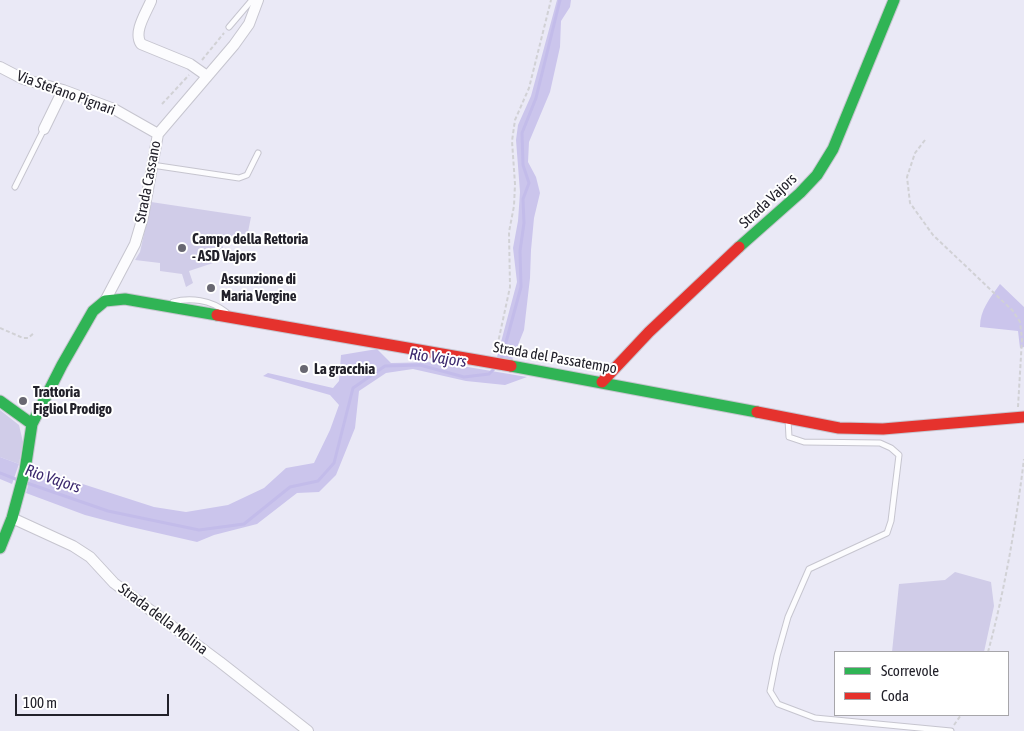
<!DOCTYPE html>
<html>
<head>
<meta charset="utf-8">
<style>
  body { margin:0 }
  #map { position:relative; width:1024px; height:731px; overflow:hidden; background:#eae9f6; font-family:"Asap Condensed",sans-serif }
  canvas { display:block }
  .legend { position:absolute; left:834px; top:651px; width:175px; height:65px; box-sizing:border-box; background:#fff; border:1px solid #a7a6aa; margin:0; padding:6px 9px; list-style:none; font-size:15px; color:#22212a }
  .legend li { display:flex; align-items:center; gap:10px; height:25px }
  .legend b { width:25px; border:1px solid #a7a6aa }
  .scale { position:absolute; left:15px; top:694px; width:154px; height:22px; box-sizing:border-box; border:2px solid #22212a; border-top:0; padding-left:6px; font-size:15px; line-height:18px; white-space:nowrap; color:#22212a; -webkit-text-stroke:4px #fff; paint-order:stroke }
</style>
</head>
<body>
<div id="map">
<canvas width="1024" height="731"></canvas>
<ul class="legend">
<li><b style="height:6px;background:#30b455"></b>Scorrevole</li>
<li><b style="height:6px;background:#e5322d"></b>Coda</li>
</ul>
<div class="scale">100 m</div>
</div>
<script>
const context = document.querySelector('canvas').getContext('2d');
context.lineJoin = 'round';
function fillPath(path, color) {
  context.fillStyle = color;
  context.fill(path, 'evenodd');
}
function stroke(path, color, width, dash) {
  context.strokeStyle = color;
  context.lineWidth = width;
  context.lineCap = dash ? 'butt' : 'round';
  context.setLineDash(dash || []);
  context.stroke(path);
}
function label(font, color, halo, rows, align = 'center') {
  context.font = font + ' "Asap Condensed",sans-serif';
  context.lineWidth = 4;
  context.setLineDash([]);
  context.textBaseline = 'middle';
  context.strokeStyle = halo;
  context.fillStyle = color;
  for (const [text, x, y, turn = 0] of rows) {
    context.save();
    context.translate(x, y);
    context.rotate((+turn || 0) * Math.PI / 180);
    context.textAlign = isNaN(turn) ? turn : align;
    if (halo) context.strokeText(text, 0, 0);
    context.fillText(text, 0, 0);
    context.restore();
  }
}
fillPath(new Path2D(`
  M151,202L251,217L247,237L222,243L224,252L217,254L219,261L189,271L193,283L186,287L182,274L160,271V263L135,260L140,252Z
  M0,410L19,425L23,442L19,464L0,457Z
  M955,572L991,582L994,606L984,652H892L899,584L945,580Z`), '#d0cce8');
fillPath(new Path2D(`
  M557,0H571L570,7L561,21L560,47L550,92L529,142L528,162L536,177L540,193L534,218L531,250L530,278L524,330L512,360L497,357L517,282L513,248L518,221L520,192L516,140L518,125L531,96Z
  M1000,284L1024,307V347L1020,348L1018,331L980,327C980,310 990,298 1000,284Z
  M377,349L391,363L438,362L527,377L505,385L466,381L413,369L386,373L359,391L355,428L336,475L319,492L297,493L257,524L214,535L197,542L127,526L85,515L26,493L33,468L154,507L186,512L228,505L264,488L286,468L314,463L330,430L339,405L330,395L263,376L268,373L333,388L339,381L341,355Z
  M0,457L19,464L12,484L0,479Z`), '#cbc5ec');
stroke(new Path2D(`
  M500,360L502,357L521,287L520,251L524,223L523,199L529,183L523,165L522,133L536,98L560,0
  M0,473L18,480
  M27,483L108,511L199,530L244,524L290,487L318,481L334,463L353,388L385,366L420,365L464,377L489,374L495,368`), '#c3bcea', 3);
const lane = new Path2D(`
  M229,27L252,0
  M152,165L239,178L247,175L258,153
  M15,187L44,129
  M173,302C190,297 211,300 226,312
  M788,419L789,437L804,442L880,443L891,448L899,455L891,521L887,533L809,569L788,617L777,656L770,691L778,704L815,718L951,731`);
const street = new Path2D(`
  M151,1C146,13 133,32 141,44L190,64L207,76
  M0,67L23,79L63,90L114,109L158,134
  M44,129L63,90
  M105,301L135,244L143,217L158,134L234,45L249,24L258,0
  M12,518L73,546L90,557L114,583L220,662L308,731`);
const fast = new Path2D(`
  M739,247L800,193L817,175L833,149L894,0
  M511,366L757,412
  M0,401L32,424
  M0,548L12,518L25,470L32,424L62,365L93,311L105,301L125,299L217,315`);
const jam = new Path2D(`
  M217,315L511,366
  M602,382L649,332L739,247
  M757,412L839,428L883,429L1024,417`);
stroke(lane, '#c6c5cf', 7);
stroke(street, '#c6c5cf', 12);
stroke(fast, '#c6c5cf', 13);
stroke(jam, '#c6c5cf', 13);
stroke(new Path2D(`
  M202,60L224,33
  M162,104L189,75
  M925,140L915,153L907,177L910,203L933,235L1013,311L1020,322L1022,339L1018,407
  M0,328L23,338H28L34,333
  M496,352L510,287L509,232L514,206L515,184L512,141L515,120L529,88L551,0
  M988,652C1005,589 1016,524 1024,459
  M954,725L961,715`), '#d1d1d5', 2, [4, 2.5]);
stroke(lane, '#fcfcfe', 5);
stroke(street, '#fcfcfe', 10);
stroke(fast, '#30b455', 11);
stroke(jam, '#e5322d', 11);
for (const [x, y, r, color] of [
  [182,248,5,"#686771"],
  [211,288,5,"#686771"],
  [304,369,5,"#686771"],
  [23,401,5,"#686771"]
]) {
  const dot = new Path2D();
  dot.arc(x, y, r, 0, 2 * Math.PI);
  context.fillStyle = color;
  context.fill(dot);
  stroke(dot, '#fff', 2);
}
label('15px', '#22212a', '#fff', [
  ["Via Stefano Pignari",66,93,20],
  ["Strada Cassano",148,182,-79],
  ["Strada Vajors",768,201,-43],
  ["Strada del Passatempo",555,358,10],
  ["Strada della Molina",163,619,37]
]);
label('bold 15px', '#22212a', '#fff', [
  ["Campo della Rettoria",192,239],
  ["- ASD Vajors",192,256],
  ["Assunzione di",221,279],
  ["Maria Vergine",221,296],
  ["La gracchia",314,369],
  ["Trattoria",33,392],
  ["Figliol Prodigo",33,409]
], 'left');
label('italic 16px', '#3a276d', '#fff', [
  ["Rio Vajors",438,358,8],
  ["Rio Vajors",53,479,19]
]);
</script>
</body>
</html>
